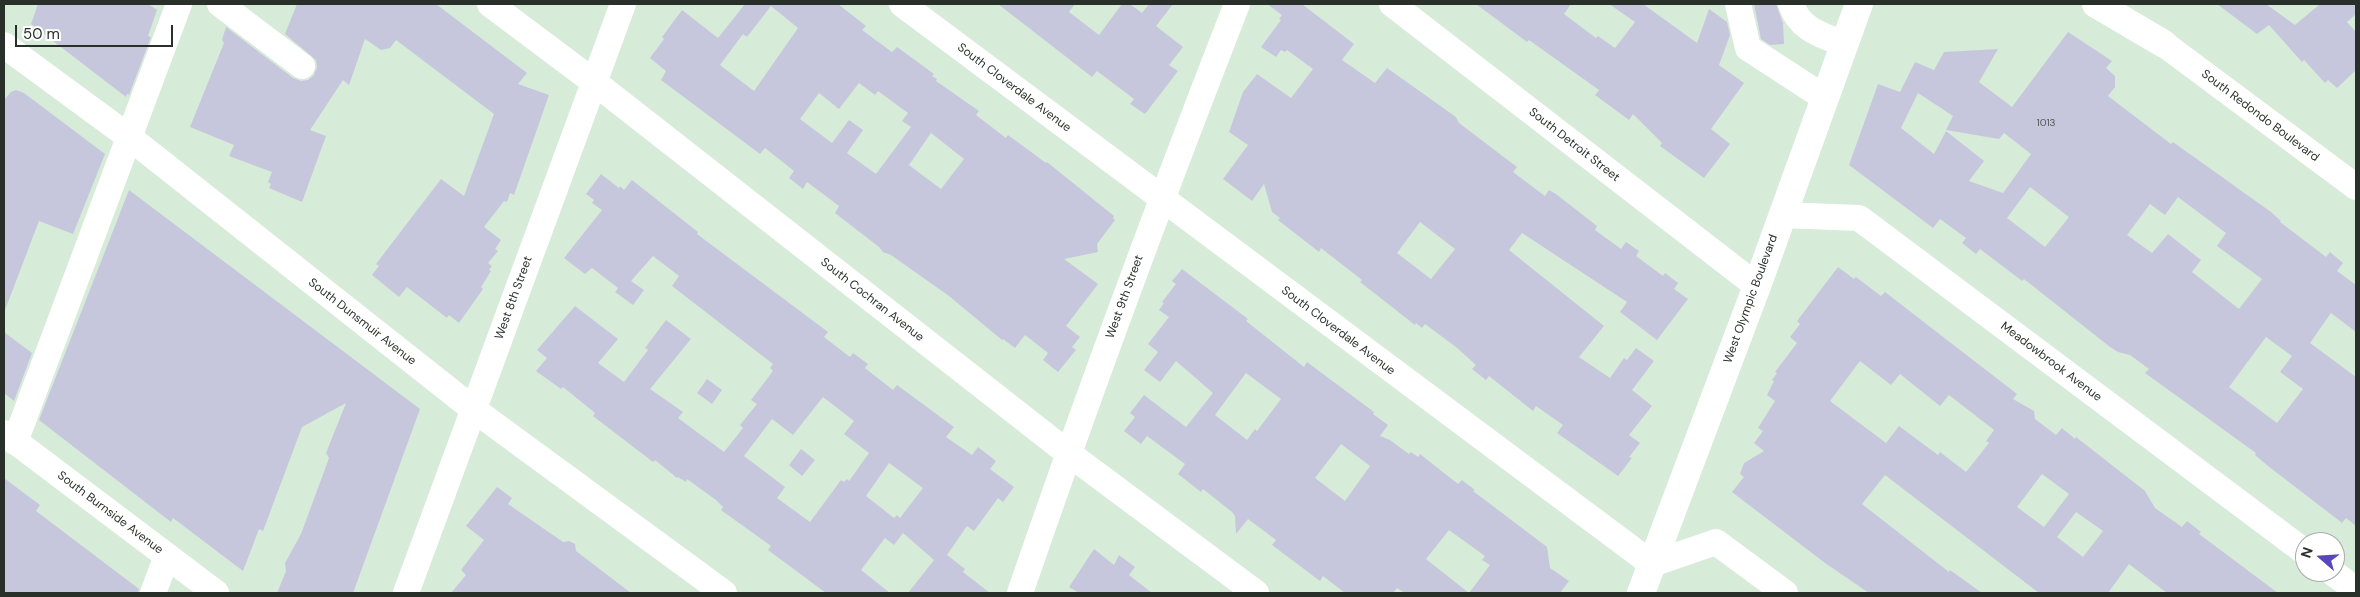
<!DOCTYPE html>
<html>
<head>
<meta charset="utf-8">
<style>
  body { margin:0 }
  #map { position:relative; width:2360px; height:597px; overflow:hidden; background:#d7ebd9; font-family:"DM Sans",sans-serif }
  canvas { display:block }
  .frame { position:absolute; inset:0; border:5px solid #29302a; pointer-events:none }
  .north { position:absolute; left:2295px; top:532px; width:50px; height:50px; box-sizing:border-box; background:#fff; border:1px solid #a9acaa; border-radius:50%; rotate:289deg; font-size:14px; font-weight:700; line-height:20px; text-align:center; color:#29302a }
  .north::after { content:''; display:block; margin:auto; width:18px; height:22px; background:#5746be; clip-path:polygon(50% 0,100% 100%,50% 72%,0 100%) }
  .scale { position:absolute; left:15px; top:25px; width:158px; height:22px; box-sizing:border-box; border:2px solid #29302a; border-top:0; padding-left:6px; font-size:15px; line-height:18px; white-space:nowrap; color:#29302a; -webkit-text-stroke:4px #fff; paint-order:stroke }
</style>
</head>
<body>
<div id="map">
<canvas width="2360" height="597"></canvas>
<div class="frame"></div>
<div class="north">N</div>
<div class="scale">50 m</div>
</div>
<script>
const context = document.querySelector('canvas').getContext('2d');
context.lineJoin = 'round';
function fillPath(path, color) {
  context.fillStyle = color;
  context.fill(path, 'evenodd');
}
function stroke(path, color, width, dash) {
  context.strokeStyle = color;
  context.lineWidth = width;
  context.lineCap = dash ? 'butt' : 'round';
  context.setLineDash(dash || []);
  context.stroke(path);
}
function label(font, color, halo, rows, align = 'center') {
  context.font = font + ' "DM Sans",sans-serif';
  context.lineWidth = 4;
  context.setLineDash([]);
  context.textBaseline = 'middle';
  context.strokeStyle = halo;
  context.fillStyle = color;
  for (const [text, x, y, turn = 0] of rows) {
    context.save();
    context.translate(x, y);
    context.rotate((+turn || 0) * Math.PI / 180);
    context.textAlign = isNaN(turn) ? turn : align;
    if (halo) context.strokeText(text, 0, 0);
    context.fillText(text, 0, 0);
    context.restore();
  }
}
fillPath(new Path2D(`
  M38,4H148L157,10L148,36L151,37L129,95L127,94L126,97L31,24Z
  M297,4H436L527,73L518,84L549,95L514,195L510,193L507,202L504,201L484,227L501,240L495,249L498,251L488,263L492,266L489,270L491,271L481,287L483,289L459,323L449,315L447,318L407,287L399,297L372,275L379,266L376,264L441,179L464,196L494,114L396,40L390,48L381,50L365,39L349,85L343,80L310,130L326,136L302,202L269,188L271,184L268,182L272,172L229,156L234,145L190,127L224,43L222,40L226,27L293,78L301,81L308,80L314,75L317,67L316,60L285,34Z
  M745,4H838L866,26L862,30L892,52L897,47L934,74L932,76L937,79L936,81L979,111L976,115L1006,138L1008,135L1046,163L1047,162L1114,216L1113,218L1115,220L1097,244L1098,252L1064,259L1098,284L1066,326L1080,337L1072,347L1076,350L1058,372L1043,360L1048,353L1025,335L1015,348L1003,339L1002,340L949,296L891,255L883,252L879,247L835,213L839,206L807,182L803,189L789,178L794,171L765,148L760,154L661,80L666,71L650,58L664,39L662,37L682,10L718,38ZM771,6L798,28L754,91L720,65L743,34L747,37ZM859,83L875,95L878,91L908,113L902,121L911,127L876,174L847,153L863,130L849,120L832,143L800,119L819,93L839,109ZM931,133L964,159L941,189L909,165Z
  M998,4H1075L1069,12L1099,35L1122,4H1130L1142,13L1149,4H1173L1156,26L1183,47L1169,65L1178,71L1145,114L1130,104L1134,99L1097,71L1092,77Z
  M1267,4H1302L1354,44L1342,60L1375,83L1387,68L1456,117L1459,123L1517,167L1513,172L1545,196L1549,190L1556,194L1597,226L1595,230L1621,249L1626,242L1639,251L1636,256L1663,276L1665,273L1678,283L1674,289L1688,299L1657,340L1620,312L1627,302L1522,233L1509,250L1604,326L1579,357L1610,378L1624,358L1627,360L1636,348L1654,361L1632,390L1652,406L1629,435L1640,443L1629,457L1632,458L1618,476L1557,433L1563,425L1536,406L1533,411L1489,376L1486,380L1472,369L1476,365L1456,347L1425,324L1422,328L1416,323L1415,325L1360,282L1362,280L1321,248L1319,252L1278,220L1280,218L1272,212L1264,184L1252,201L1223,179L1248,145L1229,132L1243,92L1257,74L1291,98L1313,69L1287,50L1285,52L1281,50L1276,57L1261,47L1281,20L1279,19L1282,15ZM1420,222L1455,249L1431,279L1397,253Z
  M1476,4H1571L1564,14L1596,38L1598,36L1615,48L1635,22L1609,4H1643L1697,43L1709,9L1727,22L1730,35L1719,65L1744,83L1711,129L1730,144L1704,178L1660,146L1662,143L1633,114L1629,120L1595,95L1599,90L1529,40L1527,42Z
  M1754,4H1776L1783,23L1784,44L1770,45L1761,39Z
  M2217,4H2266L2295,25L2320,4H2356V14L2347,22L2356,32V70L2337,88L2328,80L2325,83L2304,60L2302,62L2269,25L2257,34Z
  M2068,32L2112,61L2106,68L2115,76V87L2108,96L2171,144L2173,142L2271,212L2281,221L2280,222L2326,257L2330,252L2343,263L2337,271L2356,285V332L2331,313L2310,343L2356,377V526L2346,518L2342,523L2337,519L2268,466L2255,455L2256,453L2145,373L2149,369L2130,355L2118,352L2110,347L2024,279L2022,281L1980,249L1976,254L1962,243L1966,238L1940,219L1933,228L1849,165L1878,84L1900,92L1915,62L1934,70L1944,52L1998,49L1979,82L2012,107ZM1918,93L1953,116L1946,130L1999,139L2004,133L2031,154L2003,193L1969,181L1984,161L1946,131L1934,154L1901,128ZM2030,187L2069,217L2045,247L2007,218ZM2178,197L2226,233L2217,246L2262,279L2239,309L2192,272L2201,260L2168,234L2152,253L2127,235L2150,204L2165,215ZM2266,337L2292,356L2280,372L2303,389L2277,423L2229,387Z
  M16,90L24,93L105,154L73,234L39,221L5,310L4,100L11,92Z
  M601,174L619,188L620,186L624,190L632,180L698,232L697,234L828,332L824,337L850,357L853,353L868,364L865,368L893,390L897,385L954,427L946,437L972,455L978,447L996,461L990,469L1014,487L1003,502L998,498L974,531L967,526L947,555L965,569L963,572L990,593H908L934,560L903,533L894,545L885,538L861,570L890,593H826L768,550L771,546L721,510L723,507L716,500L687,479L686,482L678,477L677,478L655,460L653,462L593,416L595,413L563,387L561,389L536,371L547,358L537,350L575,306L618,339L598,363L624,382L648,350L645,348L666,320L691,339L650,389L683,412L678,418L724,452L743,428L740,425L757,404L751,400L773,371L770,368L773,364L672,286L679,276L653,256L631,281L644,290L633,305L615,292L618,288L592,268L585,274L564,258L602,210L592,203L594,200L586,194ZM823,397L854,421L844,434L869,453L849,481L847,479L844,482L841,480L810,522L777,498L785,487L744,456L772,419L793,435ZM889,463L923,488L900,518L897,515L894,518L866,496Z
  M129,190L420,409L353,593H277L286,571L285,563L301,534L329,458L326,453L346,403L302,427L263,531L259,529L243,571L173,518L171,522L39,420Z
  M1838,267L1854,279L1856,277L1881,296L1885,292L2017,394L2013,399L2034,411L2035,419L2056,435L2062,428L2075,439L2076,437L2145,491L2155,508L2182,527L2187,521L2201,532L2199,534L2278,593H2167L2129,564L2108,593H2039L1885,475L1862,504L1949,572L1950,570L1982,593H1869L1825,563L1732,492L1744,477L1740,474L1744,463L1764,451L1754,443L1763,431L1758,428L1775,401L1767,395L1774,381L1772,380L1777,373L1775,372L1797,343L1790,337L1800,324L1797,321ZM1860,361L1891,385L1900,374L1940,406L1949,395L1994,430L1986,441L1989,443L1966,472L1940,452L1938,455L1899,426L1886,443L1830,401ZM2042,474L2069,494L2044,527L2017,507ZM2076,512L2103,531L2083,557L2057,537Z
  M1182,269L1248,319L1246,321L1304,367L1307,362L1374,412L1373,414L1388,425L1380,436L1390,440L1409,454L1411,452L1418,457L1420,454L1458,484L1462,480L1475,490L1473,491L1477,494L1547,547L1550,568L1569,581L1560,593H1405L1397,588L1393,593H1345L1323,576L1320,581L1272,545L1276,540L1248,519L1236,534L1235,516L1232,512L1203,489L1201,492L1178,474L1185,464L1147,436L1141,444L1124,431L1135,417L1130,413L1144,395L1186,427L1213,393L1176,361L1160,382L1144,370L1158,352L1148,344L1169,317L1159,310L1164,303L1162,302L1176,284L1172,281ZM1246,373L1281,399L1257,431L1255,429L1247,440L1215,415ZM1341,444L1370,466L1345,501L1315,478ZM1449,530L1485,556L1482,560L1490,565L1469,593L1426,559Z
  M4,332L32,353L14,401L4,393Z
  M707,379L722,390L712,404L697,393Z
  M801,449L815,460L802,476L789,465Z
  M4,478L40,505L36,511L139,589L138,593H4Z
  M497,487L512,498L508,504L563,542L569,541L575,544L576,551L631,593H451L466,575L461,570L484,540L466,526Z
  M1094,549L1114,565L1119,555L1135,567L1129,575L1152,593H1079L1069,587Z`), '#c6c7dd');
stroke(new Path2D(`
  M220,4L302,66
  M490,4L594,82L1068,453L1256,593
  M902,4L1652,564L1716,542L1785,593
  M1392,4L1757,286
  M1738,4L1748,48L1825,98
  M1791,4C1799,29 1821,35 1844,44
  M2164,44L2356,187
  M4,45L129,137L473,409L724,593
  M1782,215L1859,218L2305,552
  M4,433L216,593
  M15,442L179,4
  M2332,572L2356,590
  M153,593L167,556
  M406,593L623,4
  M1020,593C1088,395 1161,199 1237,4`), '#fff', 26);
stroke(new Path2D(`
  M2096,4L2164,44
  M1641,593L1757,286L1859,4`), '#fff', 28);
label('10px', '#505657', null, [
  ["1013",2046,123]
]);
label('12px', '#29302a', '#fff', [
  ["South Cloverdale Avenue",1014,88,37],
  ["South Redondo Boulevard",2260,116,37],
  ["South Detroit Street",1574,145,38],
  ["West 9th Street",1125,297,-70],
  ["West 8th Street",514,298,-70],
  ["West Olympic Boulevard",1751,299,-70],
  ["South Cochran Avenue",872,300,38],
  ["South Dunsmuir Avenue",362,322,38],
  ["South Cloverdale Avenue",1338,331,37],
  ["Meadowbrook Avenue",2051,362,37],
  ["South Burnside Avenue",110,513,37]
]);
</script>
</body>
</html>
